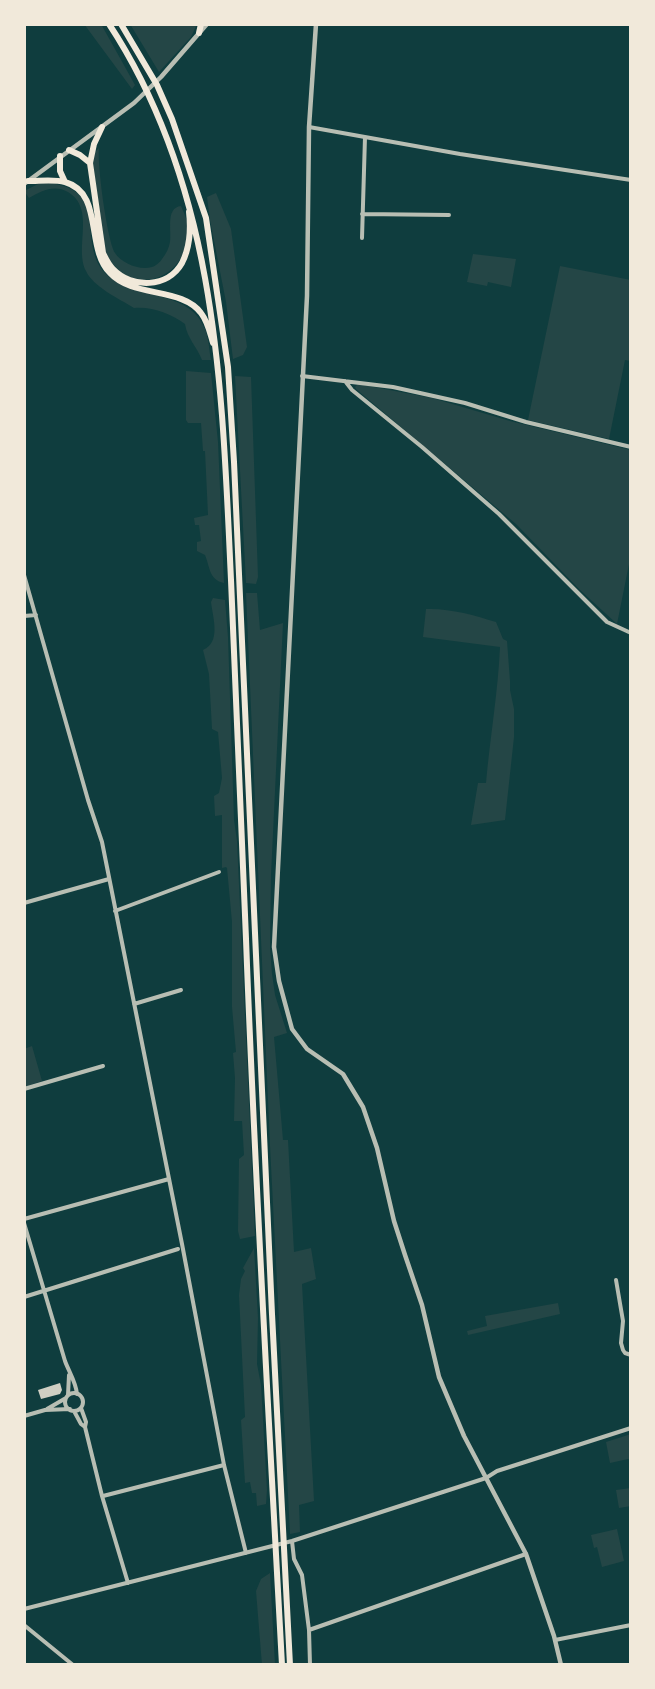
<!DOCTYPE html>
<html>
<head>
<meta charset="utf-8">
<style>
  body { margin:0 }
  #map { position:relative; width:655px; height:1689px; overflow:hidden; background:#0f3d3e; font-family:Raleway,sans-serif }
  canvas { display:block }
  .frame { position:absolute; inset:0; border:26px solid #f1e9da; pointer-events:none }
</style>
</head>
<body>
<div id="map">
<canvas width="655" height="1689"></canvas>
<div class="frame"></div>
</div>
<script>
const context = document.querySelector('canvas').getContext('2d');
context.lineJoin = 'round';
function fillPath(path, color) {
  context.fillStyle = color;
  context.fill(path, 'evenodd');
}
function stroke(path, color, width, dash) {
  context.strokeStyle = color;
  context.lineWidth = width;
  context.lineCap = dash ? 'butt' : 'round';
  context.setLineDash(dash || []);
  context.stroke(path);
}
fillPath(new Path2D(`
  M84,24H101L135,85L132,89Z
  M130,24H197L191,37L159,72Z
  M99,148C97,164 107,239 115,253C121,263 140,271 152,267C156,266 160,262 162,259C166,254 169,248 170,242C172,231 165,208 181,206C184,213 188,221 188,229C189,281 128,301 105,251L93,163L95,152Z
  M47,183C111,188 76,242 105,273C133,301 189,288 205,329C209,339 209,350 211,360H202C197,347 187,338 185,324C172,314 151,306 134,308C120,299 93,287 86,271C74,247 96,209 68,192C54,184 41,191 29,198L24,191L38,184Z
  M216,193L231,229L247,347L243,355L233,359L226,302L210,220L207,197Z
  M473,254L516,259L511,287L488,282L487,286L467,282Z
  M560,266L631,280V361L625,360L609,439L528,420Z
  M186,371L211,373L218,442L224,583C209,580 210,567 205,555L197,551V542L201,541L199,525H195L194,518L208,515L205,451H203L201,423H188L186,420Z
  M235,376L251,377L258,577L256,584L246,583Z
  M358,384L432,398L510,421L631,450V554L617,624L579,589L516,524L356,389L355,387Z
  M246,593H257L260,630L283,623L271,875L270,948L272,974L275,995L287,1033L274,1037L283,1140H288L294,1252L311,1248L316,1279L302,1284L314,1501L299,1505L300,1532L290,1534L270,1146Z
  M213,598L225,600L228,637L234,820L237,841L255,1236L240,1239L238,1231L239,1159L244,1155L242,1121H234L235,1078L233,1053L236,1052L232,1007V922L227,868L226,867L222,868V815L215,816L214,796L219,793L222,778L218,732L212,729L209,674L203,650C221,642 213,619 211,602Z
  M426,609C449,608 474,615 496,622L503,639L507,641L510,681V690L514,709V737L505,820L471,825L478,783H486C490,738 498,692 500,647L423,637Z
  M32,1046L42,1081L24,1087V1049Z
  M254,1248L258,1318L257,1364L261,1385L267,1490L266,1504L257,1506L256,1493H252L250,1482L245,1483L241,1420L245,1417L239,1295L241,1279L245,1271L243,1268Z
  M558,1303L560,1314L468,1335L467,1331L487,1326L485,1316Z
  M631,1434V1460L628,1459L610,1463L606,1442Z
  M631,1488V1506L619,1508L616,1490Z
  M617,1529L624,1561L602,1567L597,1547L594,1548L591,1535Z
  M270,1573L275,1665H262L256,1591L261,1579Z`), '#244646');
fillPath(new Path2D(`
  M60,1383L62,1390L60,1394L41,1399L38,1390Z`), '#cfcfc3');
stroke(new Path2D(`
  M309,127L460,154L631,180
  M362,214L449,215
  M362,238L365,137
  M302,376L393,387L465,403L526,422L631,447
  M345,381L352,390L422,447L499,514L607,622L631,633
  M24,575L88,800L102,842L182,1244L224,1465L246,1553
  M24,616L36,615
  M24,903L109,879
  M115,911L219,872
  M134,1004L181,990
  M24,1089L103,1066
  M24,1219L169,1179
  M24,1223L65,1361C69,1372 76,1382 77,1394
  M616,1280L623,1321L621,1343L623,1350L625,1353L631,1355
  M24,1297L178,1249
  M65 1402a9 9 0 1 1 18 0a9 9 0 1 1-18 0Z
  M68,1395L69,1375
  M81,1408L86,1422L85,1427L102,1496L128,1583
  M47,1409L66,1398
  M74,1411L81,1424L85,1427
  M24,1416L45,1410L70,1409
  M103,1496L224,1465
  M292,1541L294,1559L302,1575L309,1630L310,1665
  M24,1609L292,1541L486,1478L497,1471L631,1428
  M24,1625L73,1665
  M309,1630L526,1554
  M555,1640L631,1625`), '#b8beb3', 4);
stroke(new Path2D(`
  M316,24L309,127L307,296L274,947L279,981L292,1029L307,1049L343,1074L363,1107L377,1148L394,1221L405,1255L422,1305L439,1377L464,1436L526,1554L554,1636L561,1665
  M24,184L134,103L161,77L207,24`), '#b8beb3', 4.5);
stroke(new Path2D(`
  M109,24C218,190 222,388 231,580C236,699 241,819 246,939C255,1181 269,1423 282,1665
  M121,24L157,85L172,119L206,218L228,367L234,462L272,1314L290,1665
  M199,33L201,24
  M102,127L94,144L90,163L103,253C106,259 108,264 113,269C132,289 168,288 182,263C190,247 191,229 189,212
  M69,150L80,155L90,163
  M60,156V171L65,182
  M28,181C40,181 54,179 65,182C104,193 85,248 110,273C133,298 182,287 201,313C208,322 210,333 213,343`), '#f1e9da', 6);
</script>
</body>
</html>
